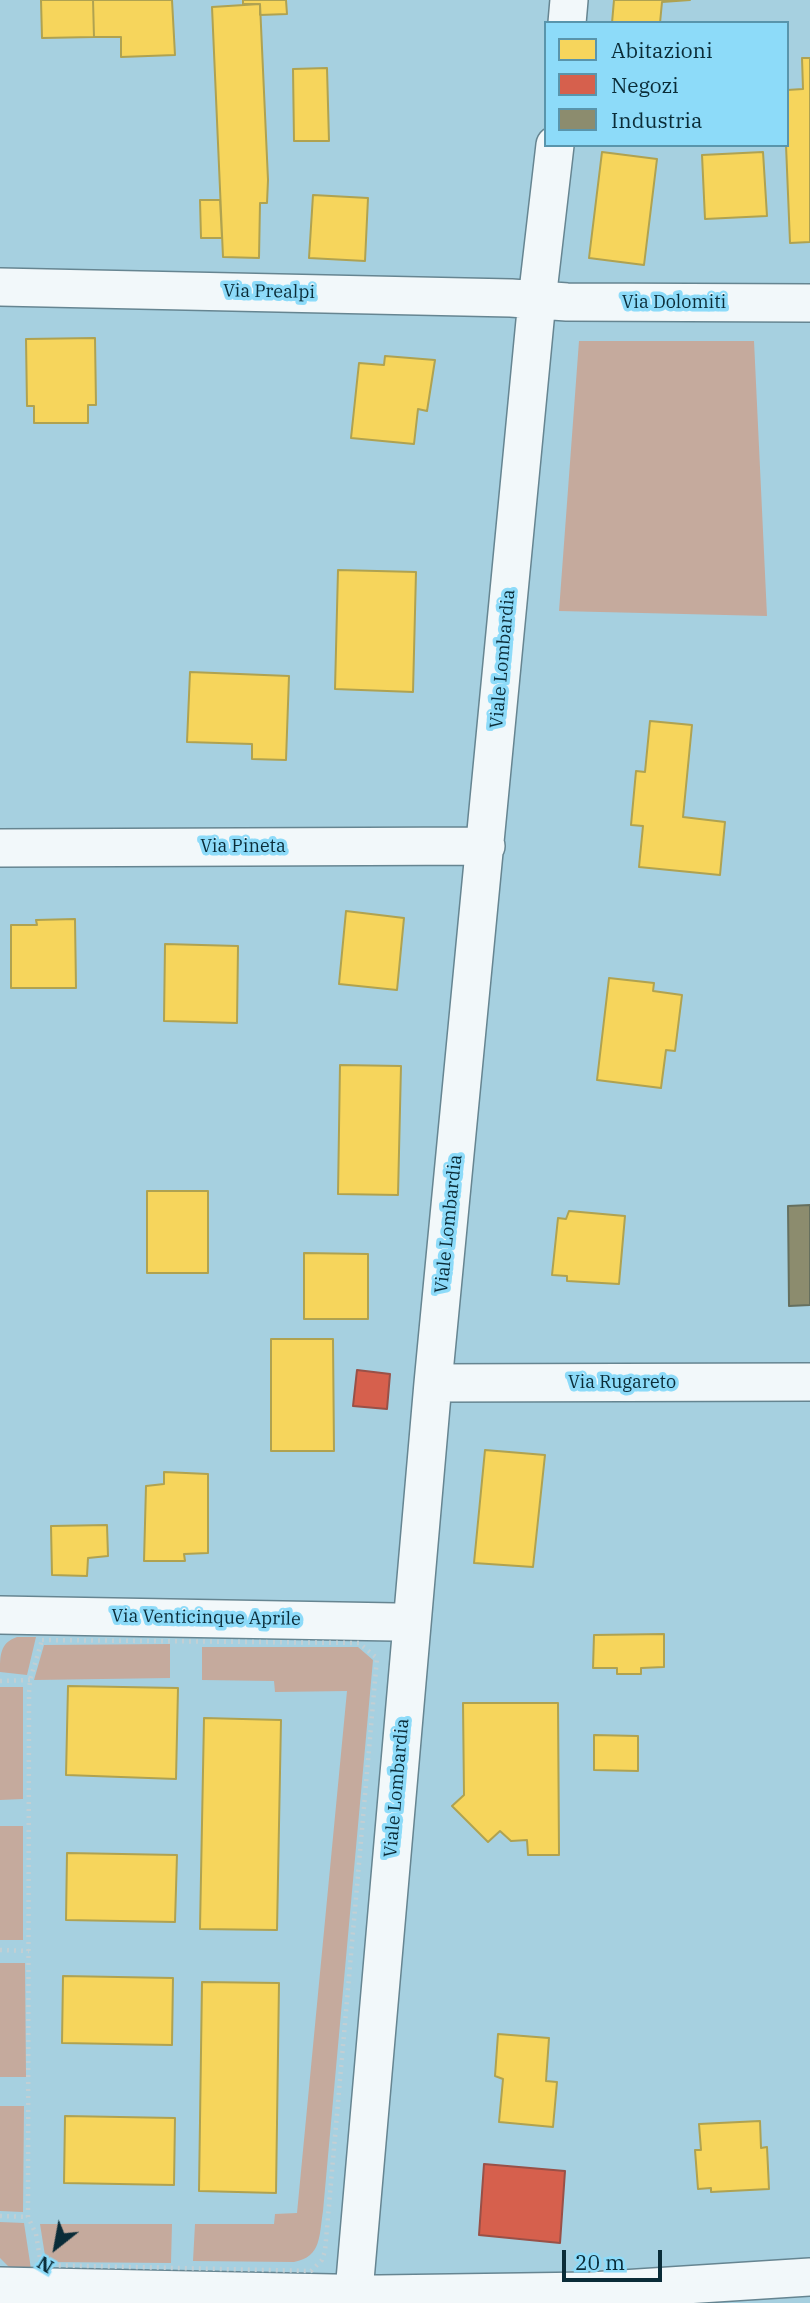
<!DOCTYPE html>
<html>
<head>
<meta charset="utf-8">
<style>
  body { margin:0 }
  #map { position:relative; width:810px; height:2303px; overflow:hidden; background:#a6d0e0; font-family:"IBM Plex Serif",serif }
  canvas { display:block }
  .legend { position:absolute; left:544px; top:21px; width:245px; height:126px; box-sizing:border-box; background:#8ddbf9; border:2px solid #5995ac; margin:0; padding:9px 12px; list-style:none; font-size:21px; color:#0a2c38 }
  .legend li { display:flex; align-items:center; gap:14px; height:35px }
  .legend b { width:35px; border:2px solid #5995ac }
  .north { position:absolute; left:21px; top:2212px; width:70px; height:70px; -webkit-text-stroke:5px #8ddbf9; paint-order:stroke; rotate:211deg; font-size:19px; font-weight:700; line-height:28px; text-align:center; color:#0a2c38 }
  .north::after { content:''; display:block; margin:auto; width:24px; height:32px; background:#0a2c38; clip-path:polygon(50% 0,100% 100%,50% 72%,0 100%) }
  .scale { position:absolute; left:562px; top:2250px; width:100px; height:32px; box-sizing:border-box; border:4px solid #0a2c38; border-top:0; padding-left:9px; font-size:21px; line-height:24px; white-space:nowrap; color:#0a2c38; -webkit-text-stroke:5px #8ddbf9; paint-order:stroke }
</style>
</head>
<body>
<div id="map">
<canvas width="810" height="2303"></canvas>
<ul class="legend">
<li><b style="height:19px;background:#f6d55c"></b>Abitazioni</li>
<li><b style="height:19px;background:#d6604d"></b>Negozi</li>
<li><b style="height:19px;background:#8c8c6e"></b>Industria</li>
</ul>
<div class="north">N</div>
<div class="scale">20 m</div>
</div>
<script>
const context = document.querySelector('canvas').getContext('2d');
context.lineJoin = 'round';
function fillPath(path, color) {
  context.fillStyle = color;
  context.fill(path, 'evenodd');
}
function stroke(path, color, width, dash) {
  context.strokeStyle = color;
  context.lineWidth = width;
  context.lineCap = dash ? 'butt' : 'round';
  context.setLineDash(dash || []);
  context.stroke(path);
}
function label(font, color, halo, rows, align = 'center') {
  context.font = font + ' "IBM Plex Serif",serif';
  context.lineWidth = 7;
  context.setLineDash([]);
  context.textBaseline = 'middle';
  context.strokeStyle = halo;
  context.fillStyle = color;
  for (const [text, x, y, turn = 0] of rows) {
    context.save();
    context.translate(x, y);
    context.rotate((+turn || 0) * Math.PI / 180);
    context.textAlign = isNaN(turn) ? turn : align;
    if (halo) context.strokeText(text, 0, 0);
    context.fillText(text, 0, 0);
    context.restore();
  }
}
fillPath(new Path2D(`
  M579,341H754L767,616L559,611Z
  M17,1637H36L27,1675L0,1672C0,1655 0,1643 17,1637Z
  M170,1644V1678L34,1680L44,1645Z
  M202,1647H358L373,1660L323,2211C319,2235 322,2257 294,2262L193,2261L195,2224H274L275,2214L297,2213L347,1691L275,1692L274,1681L202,1680Z
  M0,1687H23V1799L0,1800Z
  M0,1826H23V1940H0Z
  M0,1963H25L26,2077H0Z
  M0,2106H24L23,2212L0,2211Z
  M0,2222L24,2223L31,2269L12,2270L0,2258Z
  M40,2224H172L171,2263L46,2262Z`), '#c5aa9d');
const homes = new Path2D(`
  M41,0H93L94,37L42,38Z
  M93,0H172L175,55L121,57V37H94Z
  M243,0H286L287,14L260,15V4H243Z
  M614,0H690L662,2L660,23H612Z
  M260,4L268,180L267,203H260L259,258L223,257L212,7Z
  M802,58H810V242L790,243L786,145L787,90L803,89Z
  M327,68L329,141H294L293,69Z
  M602,152L657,159L644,265L589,258Z
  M763,152L767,216L705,219L702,155Z
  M313,195L368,198L365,261L309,258Z
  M200,200H220L222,238H201Z
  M95,338L96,405H88V423H34V406H27L26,339Z
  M385,356L435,360L427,411L418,409L414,444L351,438L359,363L384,365Z
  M338,570L416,572L413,692L335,689Z
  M190,672L289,676L286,760L252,759V744L187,742Z
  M650,721L692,725L683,817L725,822L720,875L639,867L643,826L631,825L636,771L645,772Z
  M346,911L404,918L397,990L339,984Z
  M75,919L76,988H11V925H37L36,920Z
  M165,944L238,946L237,1023L164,1021Z
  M609,978L654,983L653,991L682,995L675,1051L666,1050L661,1088L597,1080Z
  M340,1065L401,1066L398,1195L338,1194Z
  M147,1191H208V1273H147Z
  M569,1211L625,1216L619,1284L567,1281V1276L552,1275L558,1218L566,1219Z
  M304,1253L368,1254V1319H304Z
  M271,1339H333L334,1451H271Z
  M485,1450L545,1455L533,1567L474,1563Z
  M164,1472L208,1474V1553L184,1554L185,1561H144L146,1486L164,1484Z
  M107,1525L108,1556L88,1558L87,1576L52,1575L51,1526Z
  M664,1634V1667L641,1668V1674H617V1668H593L594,1635Z
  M68,1686L178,1688L176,1779L66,1775Z
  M463,1703H558L559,1855H528L527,1840L511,1841L500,1831L488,1842L452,1806L464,1795Z
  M204,1718L281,1720L277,1930L200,1929Z
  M594,1735L638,1736V1771L594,1770Z
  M67,1853L177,1855L175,1922L66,1920Z
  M63,1976L173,1978L172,2045L62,2043Z
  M202,1982L279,1983L276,2193L199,2191Z
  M498,2034L549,2038L546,2081L557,2082L553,2127L499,2122L503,2079L495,2076Z
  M65,2116L175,2118L174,2185L64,2183Z
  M760,2121L761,2148L767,2147L769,2189L711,2192V2188L698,2189L695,2150H701L699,2124Z`);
fillPath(homes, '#f6d55c');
stroke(homes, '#afa251', 2);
const shops = new Path2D(`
  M357,1370L390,1374L387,1409L353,1406Z
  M484,2164L565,2171L560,2243L479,2235Z`);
fillPath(shops, '#d6604d');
stroke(shops, '#995047', 2);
const industry = new Path2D(`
  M810,1205V1305L789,1306L788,1206Z`);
fillPath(industry, '#8c8c6e');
stroke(industry, '#656f5e', 2);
const minor = new Path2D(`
  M567,23L569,0
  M0,287L511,298L567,302L810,303
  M0,848L486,846
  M433,1383L810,1382
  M0,1615L395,1622L411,1625
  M0,2286L380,2294L591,2291L810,2277
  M353,2303L433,1383L537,300L555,145`);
stroke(minor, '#668591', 40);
stroke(new Path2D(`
  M42,1640L359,1643L377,1658L325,2251L322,2260L311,2271L41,2265L36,2234L28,2217L29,1693L30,1680Z
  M0,1681L30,1680
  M0,1950L29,1951
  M0,2216L28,2217`), '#c2cfd4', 4.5, [2, 5]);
stroke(minor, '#f2f8fa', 37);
label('18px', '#0a2c38', '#8ddbf9', [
  ["Via Prealpi",269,292,1],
  ["Via Dolomiti",674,303],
  ["Viale Lombardia",503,659,-85],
  ["Via Pineta",243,847],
  ["Viale Lombardia",449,1224,-84],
  ["Via Rugareto",622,1383],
  ["Via Venticinque Aprile",206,1618,1],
  ["Viale Lombardia",397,1788,-85]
]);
</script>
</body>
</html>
